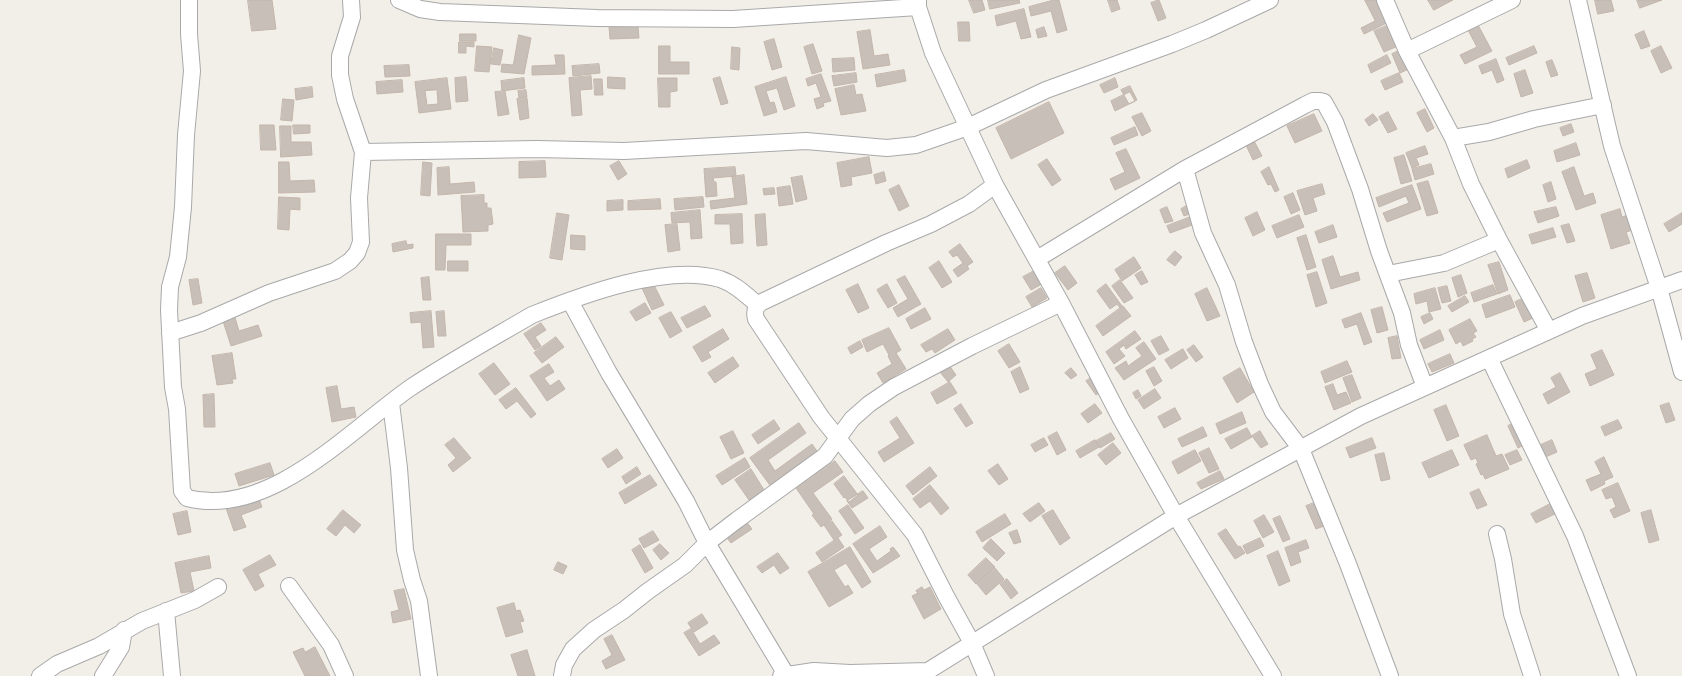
<!DOCTYPE html>
<html>
<head>
<meta charset="utf-8">
<style>
  body { margin:0 }
  canvas { display:block; background:#f2efe9 }
</style>
</head>
<body>
<canvas width="1682" height="676"></canvas>
<script>
const context = document.querySelector('canvas').getContext('2d');
context.lineJoin = 'round';
function fillPath(path, color) {
  context.fillStyle = color;
  context.fill(path, 'evenodd');
}
function stroke(path, color, width, dash) {
  context.strokeStyle = color;
  context.lineWidth = width;
  context.lineCap = dash ? 'butt' : 'round';
  context.setLineDash(dash || []);
  context.stroke(path);
}
const building = new Path2D(`
  M248,0H272L276,29L252,31Z
  M969,0H982L985,10L974,13Z
  M988,0H1019L1020,3L990,9Z
  M1054,0H1059L1067,30L1057,33L1051,11L1031,16L1029,7Z
  M1108,0H1117L1120,9L1112,12Z
  M1159,0L1166,18L1158,21L1151,3Z
  M1365,0H1378L1389,22L1364,34L1361,28L1375,21Z
  M1428,0H1453L1434,10Z
  M1595,0H1611L1614,11L1598,14Z
  M1637,0H1662L1640,8Z
  M1024,9L1031,37L1021,39L1016,21L997,26L995,16Z
  M958,22H969L970,41H959Z
  M1389,25L1398,46L1384,52L1374,31Z
  M1478,25L1492,51L1465,64L1460,55L1477,47L1468,30Z
  M638,26L639,38L610,39L609,27Z
  M1044,27L1047,36L1038,38L1036,30Z
  M870,30L874,56L888,54L890,65L863,69L857,32Z
  M1644,31L1650,46L1641,49L1635,35Z
  M460,34H476V41H460Z
  M519,35L531,38L524,74L501,72L502,64L513,65Z
  M774,39L782,67L772,70L764,42Z
  M459,42H474V47L466,46V53H459Z
  M813,44L822,71L812,74L804,47Z
  M477,46L492,47L489,72L475,71Z
  M659,46H670V62H689V74H659Z
  M1534,46L1537,53L1509,65L1506,58Z
  M1661,46L1672,68L1661,73L1651,51Z
  M732,47L740,48L739,70L731,69Z
  M494,48L503,50L500,65L491,64Z
  M1401,50L1409,69L1400,73L1392,54Z
  M555,55H564L565,74L532,75V66L556,65Z
  M1387,55L1391,63L1371,73L1368,65Z
  M854,58L855,70L833,72L832,59Z
  M1496,59L1504,80L1497,83L1492,70L1482,74L1479,66Z
  M1552,60L1558,75L1551,77L1546,62Z
  M599,64L600,73L573,76L572,66Z
  M409,65L410,76L385,77L384,66Z
  M904,70L906,81L877,87L875,75Z
  M1525,70L1533,93L1521,97L1514,74Z
  M856,73L857,82L834,86L832,76Z
  M1399,73L1403,82L1385,90L1381,81Z
  M821,74L831,101L823,103L824,106L817,109L814,99L821,97L816,83L808,86L806,79Z
  M591,76L592,89L580,90L582,115L572,116L569,78Z
  M466,77L468,101L456,102L455,78Z
  M608,77L625,78V89L608,88Z
  M720,77L728,103L721,105L713,79Z
  M786,77L795,106L784,110L777,88L766,91L770,103L774,102L777,112L764,116L755,87Z
  M447,78L451,109L419,113L415,82ZM437,90L438,104L427,105L425,91Z
  M524,78L525,88L502,91L501,81Z
  M658,78H677V91L670,92V107H659Z
  M1115,78L1118,87L1104,93L1100,85Z
  M594,79H602L603,95H595Z
  M402,80L403,92L377,94L376,82Z
  M854,85L856,95L862,94L866,111L841,115L835,89Z
  M1130,86L1137,100L1129,104L1121,90Z
  M312,87L313,97L296,100L295,89Z
  M526,90L527,97L519,98L518,91Z
  M505,91L509,114L498,116L495,92Z
  M1130,92L1135,101L1115,111L1111,101Z
  M527,98L529,118L520,120L517,99Z
  M283,99L294,100L292,121L281,120Z
  M1049,102L1064,133L1011,159L996,128Z
  M1425,109L1434,128L1427,132L1417,113Z
  M1388,112L1397,129L1388,133L1379,117Z
  M1142,113L1151,131L1142,136L1132,117Z
  M1314,114L1322,131L1295,143L1287,126Z
  M1373,114L1378,120L1369,126L1365,120Z
  M1571,124L1574,132L1563,136L1560,128Z
  M260,125H274L276,150H261Z
  M293,125H310V133L294,134Z
  M280,126H291V142H311L312,155L281,157Z
  M1135,127L1138,135L1114,145L1111,138Z
  M1253,139L1262,156L1253,160L1245,143Z
  M1576,143L1580,155L1557,162L1554,151Z
  M1425,146L1428,154L1416,158L1419,165L1412,168L1406,153Z
  M1126,149L1140,178L1115,190L1110,179L1125,172L1116,153Z
  M1404,155L1412,181L1401,184L1394,158Z
  M869,157L872,173L851,177L852,185L841,187L837,163Z
  M1047,159L1061,180L1052,186L1038,165Z
  M1527,160L1530,168L1508,178L1505,169Z
  M545,161L546,177L519,178V162Z
  M619,161L627,174L618,180L610,166Z
  M279,162H289L290,181L314,180L315,192L279,193Z
  M423,162L432,163L430,196L421,195Z
  M1431,164L1434,174L1415,180L1412,169Z
  M449,167L450,184L474,182L475,192L438,195L437,168Z
  M735,167L736,176L713,178L714,182H716L717,196L706,197L704,169Z
  M1269,167L1279,190L1275,192L1271,184L1268,185L1261,172Z
  M1574,167L1584,196L1593,193L1596,203L1576,210L1562,172Z
  M884,172L886,181L876,184L874,175Z
  M744,175L747,204L711,209L710,201L735,198L732,177Z
  M802,176L807,199L796,202L791,178Z
  M1428,181L1438,213L1427,216L1417,184Z
  M1551,182L1556,199L1548,202L1543,185Z
  M1322,184L1325,194L1313,198L1317,211L1305,215L1297,191Z
  M899,185L909,206L899,211L889,190Z
  M1412,185L1421,209L1387,222L1383,213L1409,203L1406,196L1379,207L1376,198Z
  M790,186L793,204L779,206L777,188Z
  M774,188L775,194L764,195L763,189Z
  M1293,193L1300,210L1291,214L1284,197Z
  M484,195V203H487V208H491L493,224L488,225V231L463,232L461,196Z
  M279,197L300,198V210L290,209L289,230L278,229Z
  M703,197L704,207L675,210L674,199Z
  M660,199L661,209L628,210V201Z
  M623,200V210L607,211V201Z
  M1188,205L1192,213L1184,216L1181,209Z
  M1167,207L1173,221L1165,223L1160,210Z
  M1556,207L1559,216L1538,223L1534,212Z
  M1620,209L1622,217L1628,215L1633,230L1626,232L1630,243L1611,249L1601,215Z
  M700,210L702,238L691,239L690,222L672,223L671,213Z
  M1257,212L1265,230L1253,236L1245,218Z
  M557,213L569,215L562,260L550,258Z
  M1682,213V224L1669,232L1664,224Z
  M742,214L743,243L731,244L730,224H715V215Z
  M765,214L767,245L757,246L755,215Z
  M1299,215L1304,227L1277,238L1272,226Z
  M1193,216L1195,224L1170,233L1167,226Z
  M677,224L680,250L668,252L665,225Z
  M1569,224L1575,241L1567,243L1561,226Z
  M1333,225L1337,237L1319,243L1315,232Z
  M1553,228L1556,237L1532,244L1529,235Z
  M436,234H471V245H446L445,270H436Z
  M571,235L585,236V250L571,249Z
  M1306,235L1316,267L1307,270L1297,238Z
  M406,241L407,245L413,244V248L393,252L392,244Z
  M960,244L973,262L967,266L969,269L958,277L953,270L963,263L957,255L953,257L949,252Z
  M1175,251L1182,257L1175,266L1167,260Z
  M1333,256L1340,277L1358,272L1360,280L1331,289L1322,260Z
  M1134,257L1141,268L1122,281L1115,270Z
  M448,261H468V271H448Z
  M939,261L952,282L942,288L929,268Z
  M1499,262L1508,290L1498,294L1488,265Z
  M1065,266L1077,283L1068,290L1055,273Z
  M1034,271L1042,284L1031,290L1023,277Z
  M1142,271L1148,282L1141,285L1135,275Z
  M1317,272L1327,303L1316,307L1307,275Z
  M1587,273L1595,298L1583,302L1575,276Z
  M1461,275L1467,293L1458,297L1452,278Z
  M905,276L921,304L898,317L893,308L908,299L897,280Z
  M429,277L431,300H423L421,278Z
  M198,279L202,303L193,305L189,280Z
  M1120,280L1133,298L1124,303L1112,286Z
  M653,283L664,305L652,310L642,288Z
  M858,284L869,308L858,313L846,290Z
  M887,284L897,303L888,308L877,290Z
  M1106,284L1122,306L1120,308L1117,304L1110,309L1097,291Z
  M1493,285L1497,294L1474,302L1471,293Z
  M1447,286L1451,301L1442,303L1438,288Z
  M1041,288L1047,298L1032,307L1026,297Z
  M1207,288L1220,316L1207,321L1195,294Z
  M1435,288L1441,309L1429,312L1427,301L1416,304L1414,294Z
  M1510,295L1515,307L1486,318L1482,305Z
  M1465,296L1469,302L1452,312L1448,306Z
  M1524,298L1533,318L1524,322L1515,302Z
  M645,303L651,313L636,321L630,312Z
  M705,306L711,316L687,328L681,318Z
  M1123,306L1131,316L1103,336L1096,326Z
  M1382,307L1388,330L1377,333L1371,310Z
  M925,308L931,319L911,329L906,319Z
  M431,311L434,347L423,348L421,322L411,323L410,313Z
  M444,311L446,336H438L436,312Z
  M671,312L682,331L670,338L659,318Z
  M1361,313L1372,342L1364,345L1357,324L1345,328L1342,320Z
  M1430,313L1433,319L1424,324L1421,317Z
  M234,314L239,331L258,325L262,336L231,346L222,318Z
  M1470,319L1477,331L1473,333L1476,337L1472,339L1473,341L1463,346L1461,341L1456,344L1449,330Z
  M541,323L546,330L535,337L541,346L535,350L524,334Z
  M889,328L901,350L896,353L906,369L883,383L877,373L892,364L888,356L889,355L883,344L867,352L862,340Z
  M723,329L729,339L708,352L711,357L702,362L693,347Z
  M948,329L955,340L935,353L932,349L926,352L921,345Z
  M1440,330L1444,340L1424,349L1420,340Z
  M1135,331L1141,339L1126,349L1124,345L1119,349L1125,356L1114,364L1106,352Z
  M1161,336L1169,350L1159,355L1151,341Z
  M1397,336L1401,358L1392,359L1388,338Z
  M556,337L564,347L542,363L534,353Z
  M860,341L863,347L851,354L848,348Z
  M1144,342L1156,359L1124,380L1115,368L1126,361L1128,366L1142,356L1136,348Z
  M1009,344L1020,362L1009,368L998,351Z
  M1194,345L1203,357L1196,362L1187,350Z
  M1183,349L1188,358L1171,369L1165,360Z
  M1602,350L1614,375L1590,386L1585,374L1597,369L1591,355Z
  M232,353L236,379H232L233,383L217,385L212,356Z
  M1450,354L1454,363L1432,372L1428,364Z
  M733,357L739,366L715,383L708,373Z
  M1347,361L1352,372L1325,383L1321,372Z
  M494,363L510,384L495,395L479,374Z
  M549,364L554,372L544,378L550,386L559,380L565,389L547,401L530,376Z
  M949,365L956,375L948,382L940,372Z
  M1020,367L1029,389L1020,393L1011,372Z
  M1154,367L1162,381L1154,386L1146,371Z
  M1071,368L1077,375L1071,379L1065,373Z
  M1240,368L1254,392L1237,403L1223,378Z
  M1560,373L1570,392L1548,404L1543,394L1556,387L1551,378Z
  M1352,375L1361,398L1352,402L1343,378Z
  M1093,377L1102,391L1096,395L1086,381Z
  M950,382L957,393L937,404L931,393Z
  M1333,384L1337,395L1346,392L1351,403L1334,410L1325,387Z
  M337,386L341,409L354,407L356,417L332,422L326,388Z
  M516,388L536,414L531,418L517,401L506,409L499,400Z
  M1155,389L1161,398L1144,409L1138,400Z
  M1138,390L1141,396L1136,399L1133,393Z
  M214,394L215,427H204L203,395Z
  M1669,403L1675,420L1666,423L1660,406Z
  M961,404L973,423L966,427L954,409Z
  M1095,404L1102,413L1088,423L1081,414Z
  M1446,405L1459,436L1447,441L1434,410Z
  M1175,408L1181,419L1164,428L1158,417Z
  M1242,412L1246,423L1220,434L1216,424Z
  M897,417L914,443L884,462L878,452L900,438L890,422Z
  M774,420L780,429L758,444L752,435Z
  M1618,420L1622,428L1605,436L1601,427Z
  M1518,421L1528,443L1518,448L1508,426Z
  M799,423L806,433L768,460L775,471L812,444L819,454L772,488L750,458Z
  M1203,427L1207,436L1182,447L1178,439Z
  M1247,428L1252,437L1231,449L1225,439Z
  M733,431L744,453L731,459L720,437Z
  M1260,431L1268,444L1261,448L1252,436Z
  M1057,432L1066,450L1057,455L1048,437Z
  M1111,433L1115,439L1100,448L1096,441Z
  M1487,435L1496,456L1502,454L1509,469L1485,479L1483,474L1481,475L1476,464L1478,463L1476,458L1471,460L1464,445Z
  M454,438L471,458L453,472L448,465L456,458L445,445Z
  M1044,438L1048,445L1035,452L1031,445Z
  M1372,438L1376,448L1350,458L1346,448Z
  M1095,440L1099,447L1080,458L1076,451Z
  M1552,440L1557,452L1541,459L1536,447Z
  M1113,443L1121,453L1106,465L1098,455Z
  M1209,448L1219,469L1209,473L1199,453Z
  M617,449L623,458L608,468L602,459Z
  M1195,450L1201,461L1178,474L1172,462Z
  M1452,450L1459,465L1429,478L1422,463Z
  M1517,450L1522,460L1510,465L1505,455Z
  M1384,453L1390,479L1381,481L1375,455Z
  M1604,457L1613,477L1604,481L1605,484L1591,491L1586,480L1601,474L1595,462Z
  M745,458L750,467L722,485L716,476Z
  M835,461L843,472L813,493L832,519L821,527L812,515L814,514L796,488Z
  M270,463L274,475L239,486L235,474Z
  M998,464L1008,479L999,485L988,471Z
  M637,467L641,474L626,484L622,477Z
  M930,467L937,476L913,495L906,486Z
  M751,469L764,490L749,500L735,480Z
  M1220,471L1224,479L1201,489L1197,483Z
  M650,475L657,485L625,504L619,493Z
  M844,476L858,495L849,502L845,497L844,498L834,484Z
  M1618,483L1630,511L1614,518L1610,510L1616,507L1612,497L1606,499L1602,490Z
  M930,485L949,508L941,515L930,501L920,508L913,499Z
  M1479,489L1487,505L1477,509L1470,493Z
  M863,491L868,498L852,508L847,501Z
  M258,496L262,507L241,515L246,527L234,531L226,508Z
  M1039,503L1045,511L1030,522L1023,514Z
  M1314,503L1324,526L1316,529L1306,506Z
  M1552,503L1557,513L1536,523L1531,514Z
  M848,505L864,528L855,534L839,511Z
  M343,510L361,525L354,533L345,525L336,536L327,529Z
  M1053,510L1070,538L1060,545L1042,516Z
  M1651,510L1659,540L1649,543L1641,513Z
  M187,511L191,532L178,535L173,514Z
  M1005,514L1011,524L982,542L976,532Z
  M1264,515L1274,532L1263,538L1254,521Z
  M1280,516L1290,539L1283,542L1273,519Z
  M745,520L752,529L731,543L724,534Z
  M832,521L842,535L834,540L824,525Z
  M880,526L887,537L869,549L877,561L891,551L890,549L893,547L900,556L873,573L853,544Z
  M1226,529L1238,547L1240,546L1245,553L1235,559L1218,534Z
  M1017,530L1021,542L1014,544L1009,533Z
  M653,531L659,540L644,548L639,539Z
  M838,538L844,547L822,562L816,553Z
  M1260,538L1264,546L1247,554L1243,546Z
  M991,539L1005,553L997,561L983,548Z
  M1306,540L1309,548L1298,552L1301,562L1291,566L1285,548Z
  M660,544L669,553L661,560L653,550Z
  M640,545L653,568L645,573L632,550Z
  M850,547L871,582L862,588L846,563L834,570L845,587L848,585L853,593L829,607L808,572Z
  M1278,551L1290,581L1279,586L1267,556Z
  M778,553L789,568L780,574L774,565L762,573L757,567Z
  M270,555L276,565L258,574L264,586L255,591L243,570Z
  M209,556L211,568L190,572L194,591L181,593L175,563Z
  M986,558L995,567L976,584L968,575Z
  M558,562L567,566L563,574L554,570Z
  M995,568L1004,579L986,595L977,584Z
  M1007,579L1018,593L1011,599L1000,584Z
  M922,587L924,590L930,587L941,609L924,619L912,596L918,593L916,591Z
  M404,589L411,619L393,623L391,612L399,610L394,591Z
  M514,603L516,611L520,610L524,621L520,622L523,632L506,637L497,608Z
  M702,614L708,623L694,632L688,623Z
  M691,629L700,644L714,635L720,643L699,656L684,633Z
  M612,635L625,660L606,669L602,661L612,655L604,639Z
  M315,647L330,676H305L293,652L303,648L305,652Z
  M527,650L535,676H518L511,655Z`);
fillPath(building, '#c7bfb8');
stroke(building, '#c4b6ab', 1);
const minor = new Path2D(`
  M189,0V34L192,71L186,135L183,207L178,257L170,287L169,310L173,387L177,409L182,491L187,498C269,519 350,430 410,388C449,362 491,339 532,315C582,295 667,263 720,279C735,284 746,295 758,305
  M399,0L420,9L440,12L597,18L733,19L918,7
  M918,0V7L933,53L995,185L1061,303L1121,419L1176,516L1273,676
  M1385,0L1407,51L1453,138L1471,184L1499,240L1549,331
  M1578,0L1612,146L1659,288L1682,372
  M1407,51L1512,0
  M1453,138L1489,132L1534,119L1603,105
  M363,152L537,149L624,151L806,141L887,148L916,145L968,127L1046,90L1172,44L1206,30L1270,0
  M1185,169L1203,233L1227,285L1244,342L1260,384L1273,412L1301,449L1348,564L1390,676
  M1037,259L1185,169L1305,105L1313,101H1320L1324,102L1335,122L1360,189L1379,251L1402,313L1409,345L1425,387
  M1388,274L1444,263L1499,240
  M570,301L609,373L686,501L707,543L787,676
  M170,333L201,323L269,293L335,271L350,261L357,253L361,242L359,198L363,152L345,99L340,75V56L352,17L351,0
  M1489,358L1575,536L1628,676
  M391,403L399,468L405,550L412,580L419,601L429,676
  M1497,534L1503,559L1512,614L1532,676
  M289,586L331,645L345,676
  M166,611L172,676
  M40,676L57,664L99,646L142,621L195,600L218,587
  M103,676L121,647L124,630
  M562,676L564,665L573,649L594,630L624,610L648,591L685,565L707,543L737,520L825,456L852,419L869,404L894,387L972,346L1061,303
  M781,676L814,671L850,673L928,671
  M920,676L1176,516L1361,416L1582,316L1682,280
  M986,676L972,643L946,596L915,535L821,417L756,319C754,311 755,306 762,302L886,243L931,224L969,204L995,185`);
stroke(minor, '#a9a9a9', 18);
stroke(minor, '#fff', 16);
</script>
</body>
</html>
